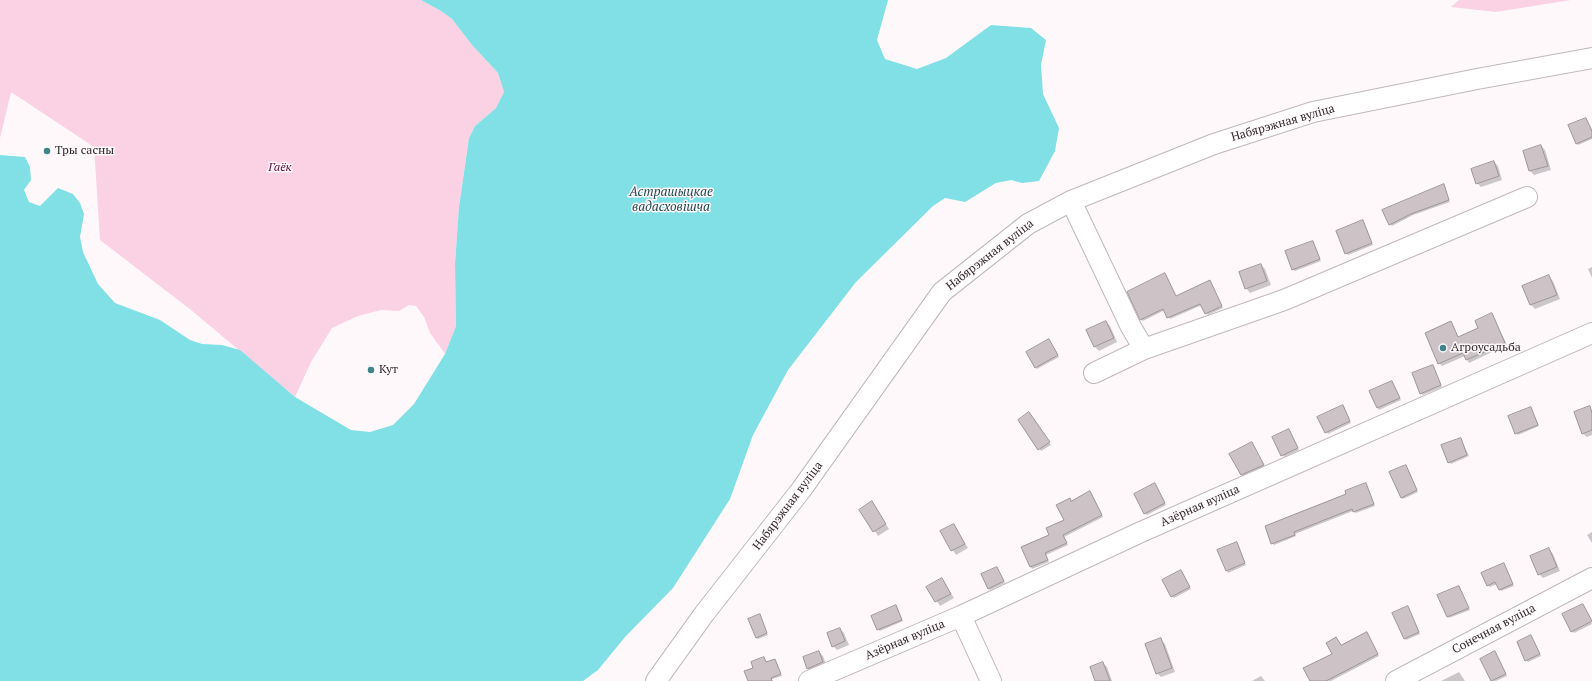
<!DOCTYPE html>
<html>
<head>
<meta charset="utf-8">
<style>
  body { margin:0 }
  canvas { display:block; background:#fef8fb }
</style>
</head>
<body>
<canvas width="1592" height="681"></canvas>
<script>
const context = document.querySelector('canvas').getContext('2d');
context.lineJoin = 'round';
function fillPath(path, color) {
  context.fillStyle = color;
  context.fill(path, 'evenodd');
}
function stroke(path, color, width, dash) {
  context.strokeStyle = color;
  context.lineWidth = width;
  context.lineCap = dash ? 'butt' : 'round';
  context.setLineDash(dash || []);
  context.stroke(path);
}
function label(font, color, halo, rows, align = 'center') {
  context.font = font + ' "PT Serif",serif';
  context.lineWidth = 3;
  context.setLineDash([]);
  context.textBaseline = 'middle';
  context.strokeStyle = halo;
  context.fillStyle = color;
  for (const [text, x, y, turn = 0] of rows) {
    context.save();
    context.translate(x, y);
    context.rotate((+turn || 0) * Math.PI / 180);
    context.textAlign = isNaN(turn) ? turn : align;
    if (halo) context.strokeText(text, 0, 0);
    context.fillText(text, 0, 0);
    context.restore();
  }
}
fillPath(new Path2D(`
  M0,0H421L441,11L452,19L472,45L498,73L504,92L496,108L475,126L469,138L459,207L455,264L456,326L445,354L430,333L424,317L416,306L409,305L399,311L381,310L358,316L332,328L311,362L295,397L191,310L100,240L94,147L11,92L0,138Z
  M1459,0H1571L1496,12L1451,7Z`), '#fbd2e4');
fillPath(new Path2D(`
  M421,0H888L877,40L885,59L917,69L946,58L991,25L1031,28L1046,40L1041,65L1043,94L1059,128L1055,151L1039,181L1022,183L1011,180L996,183L965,202L945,198L933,206L856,282L788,370L753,435L730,499L673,588L625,637L598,670L583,681H0V155L25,157L30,167L31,180L24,190L29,202L40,206L58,188L73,194L80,203L84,214L80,237L83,252L98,284L115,303L160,320L190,340L202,344L222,345L240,350L295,397L351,430L370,432L393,425L414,404L445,354L456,326L455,264L459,207L469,138L475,126L496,108L504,92L498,73L472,45L452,19L441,11Z`), '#80e0e5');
fillPath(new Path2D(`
  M1586,119L1592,130V139L1578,145L1577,143Z
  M1541,146L1545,150L1551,170L1534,175L1530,171L1524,151Z
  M1494,162L1498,166L1502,180L1481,187L1477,183Z
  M1443,186L1450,202L1413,215L1392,226L1390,224Z
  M1363,221L1373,245L1348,255L1346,253Z
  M1313,242L1321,261L1295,271L1293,269Z
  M1261,265L1265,269L1271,285L1250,293L1246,288Z
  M1592,267V278L1588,269Z
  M1165,274L1176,297L1210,281L1223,308L1208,315L1202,305L1170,319L1165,310L1143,321L1141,319Z
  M1549,277L1553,281L1560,299L1535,309L1531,305Z
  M1492,314L1507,345L1469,363L1465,356L1442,366L1439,363L1451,322L1459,338L1479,329Z
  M1106,322L1110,326L1117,342L1099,351L1095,347L1087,330Z
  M1049,340L1059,357L1037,369L1036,367Z
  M1433,366L1442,387L1423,395L1421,393Z
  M1392,382L1401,400L1379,410L1370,392Z
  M1344,408L1351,423L1328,434L1319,418Z
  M1531,408L1539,426L1518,435L1516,433Z
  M1589,408L1592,410V435L1587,437L1582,433Z
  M1031,415L1051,445L1041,451L1019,420Z
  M1289,430L1299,450L1284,457L1274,438Z
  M1461,439L1469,456L1451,464L1449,462Z
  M1253,445L1265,467L1243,477L1230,454Z
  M1406,466L1418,492L1403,499L1401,497Z
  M1155,484L1166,505L1147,515L1145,513Z
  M1367,486L1375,506L1356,513L1353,511L1295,534L1296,536L1274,545L1272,543L1347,495Z
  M1092,494L1103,517L1064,537L1068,545L1046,555L1049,562L1032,569L1031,567L1050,536L1065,521L1070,499L1072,502Z
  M872,503L889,529L878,536L861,510Z
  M954,525L968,548L956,555L942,532Z
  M1592,532V543L1587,535Z
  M1237,543L1246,565L1228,573L1218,551Z
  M1549,549L1553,554L1560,571L1543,578L1539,574Z
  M1503,564L1514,586L1501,591L1497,584L1490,587L1488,585Z
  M997,568L1005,583L990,590L988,588Z
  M1181,571L1191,589L1174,598L1172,596Z
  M942,579L954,598L940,606L928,587Z
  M1459,587L1470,610L1449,618L1448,616Z
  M1583,605L1592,624L1574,633L1572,631Z
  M896,606L903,621L880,631L878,629Z
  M1408,607L1420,634L1406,640L1404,638Z
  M759,615L768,635L758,639L756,638Z
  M840,629L844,633L849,645L837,650L833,646Z
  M1367,634L1379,656L1331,681H1311L1334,654L1336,638L1341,646Z
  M1531,637L1541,656L1528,662L1526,660Z
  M1161,640L1165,644L1175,672L1161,677L1157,673Z
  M819,652L823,656L827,667L812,673L808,669L804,658Z
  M1496,654L1507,676L1496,681H1492L1481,659Z
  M764,658L767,663L775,660L776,662L782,676L772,679L773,681H749L754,668Z
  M1103,663L1107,667L1112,681H1096Z
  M1459,672L1465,681H1441Z
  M1261,676L1265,681H1252Z`), '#0003');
const building = new Path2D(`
  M1586,118L1592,131V137L1576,144L1568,125Z
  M1541,145L1548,166L1529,171L1523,151Z
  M1494,161L1499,176L1476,184L1471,169Z
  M1444,184L1449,200L1411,214L1389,225L1382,210Z
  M1363,220L1372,243L1345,254L1336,231Z
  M1313,241L1320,259L1292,270L1285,251Z
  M1261,264L1267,281L1245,289L1239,272Z
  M1165,273L1176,296L1210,280L1222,306L1205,314L1200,304L1167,318L1163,309L1140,320L1127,292Z
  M1549,275L1557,295L1530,305L1522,286Z
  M1492,313L1505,343L1466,360L1463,353L1438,364L1425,333L1451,321L1458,337L1478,328L1475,321Z
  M1106,321L1114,338L1094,347L1086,330Z
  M1049,339L1058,355L1035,368L1026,352Z
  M1433,365L1441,385L1420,394L1412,373Z
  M1392,381L1400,398L1377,408L1369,391Z
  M1343,405L1350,421L1325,433L1317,417Z
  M1590,406L1592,413V430L1582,434L1574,412Z
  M1531,407L1538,425L1515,434L1508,416Z
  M1029,412L1050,442L1038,450L1018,420Z
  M1289,429L1298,448L1281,456L1272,437Z
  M1461,438L1467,455L1448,463L1441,445Z
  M1252,442L1264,465L1241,475L1229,454Z
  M1406,465L1417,490L1401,498L1389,472Z
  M1155,483L1165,503L1144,514L1134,494Z
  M1366,483L1374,504L1353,512L1352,509L1294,532L1295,535L1271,544L1265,526L1346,494L1345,491Z
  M1090,491L1102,515L1063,535L1067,543L1045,553L1048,560L1030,567L1021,547L1049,535L1046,528L1064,520L1056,505L1070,498L1071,501Z
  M872,501L886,524L873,532L859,510Z
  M954,524L965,544L951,551L940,531Z
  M1237,542L1245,563L1226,571L1217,550Z
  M1549,548L1557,567L1538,575L1530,556Z
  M1504,563L1513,584L1499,590L1495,582L1487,586L1481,573Z
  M997,567L1004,581L988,589L981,574Z
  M1181,570L1190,587L1171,597L1162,580Z
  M942,578L951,594L935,602L926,587Z
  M1459,586L1469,608L1447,617L1437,595Z
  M1583,604L1592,621L1571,632L1562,614Z
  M896,605L902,620L877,630L871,616Z
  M1408,606L1419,632L1404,639L1392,613Z
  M760,614L767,633L756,638L748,619Z
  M840,628L845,641L832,647L827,633Z
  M1367,632L1378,654L1326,681H1310L1303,668L1332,654L1326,643L1336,637L1341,645Z
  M1531,635L1540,654L1525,661L1517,642Z
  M1161,638L1172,668L1156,674L1145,644Z
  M819,651L823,662L807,669L803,657Z
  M1495,651L1506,674L1491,681L1480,659Z
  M764,657L766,662L775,659L781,674L771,678L772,681H748L744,671L753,668L751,662Z
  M1103,662L1110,681H1095L1090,667Z`);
fillPath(building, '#cdc3c7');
stroke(building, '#9f9599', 1);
const minor = new Path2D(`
  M1071,201L1131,327L1144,349L1284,300L1527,197
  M1094,373L1144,349
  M961,616L991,681
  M656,681L704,614L801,490L942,292L1028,224L1071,201L1214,144L1313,112L1477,79L1592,58
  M809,681L961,616L1141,532L1592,333
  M1396,681L1592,578`);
stroke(minor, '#c1b7bc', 22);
stroke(minor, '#fff', 20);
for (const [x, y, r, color] of [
  [47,151,4,"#3d8588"],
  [1443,348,4,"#3d8588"],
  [371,370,4,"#3d8588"]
]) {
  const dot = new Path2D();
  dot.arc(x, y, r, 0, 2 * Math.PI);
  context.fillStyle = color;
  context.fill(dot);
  stroke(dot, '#fef8fb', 1.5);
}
label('12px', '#302c2e', '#fef8fb', [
  ["Набярэжная вуліца",1283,123,-16],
  ["Набярэжная вуліца",990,255,-38],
  ["Набярэжная вуліца",788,506,-53],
  ["Азёрная вуліца",1200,506,-24],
  ["Сонечная вуліца",1494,629,-28],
  ["Азёрная вуліца",905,640,-23]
]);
label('12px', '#302c2e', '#fef8fb', [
  ["Тры сасны",55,151],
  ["Агроусадьба",1451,348],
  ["Кут",379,370]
], 'left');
label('italic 12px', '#5d0c3c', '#fef8fb', [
  ["Гаёк",280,168]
]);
label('italic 13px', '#1f4b4d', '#fef8fb', [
  ["Астрашыцкае",671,192],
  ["вадасховішча",671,207]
]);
</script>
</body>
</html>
